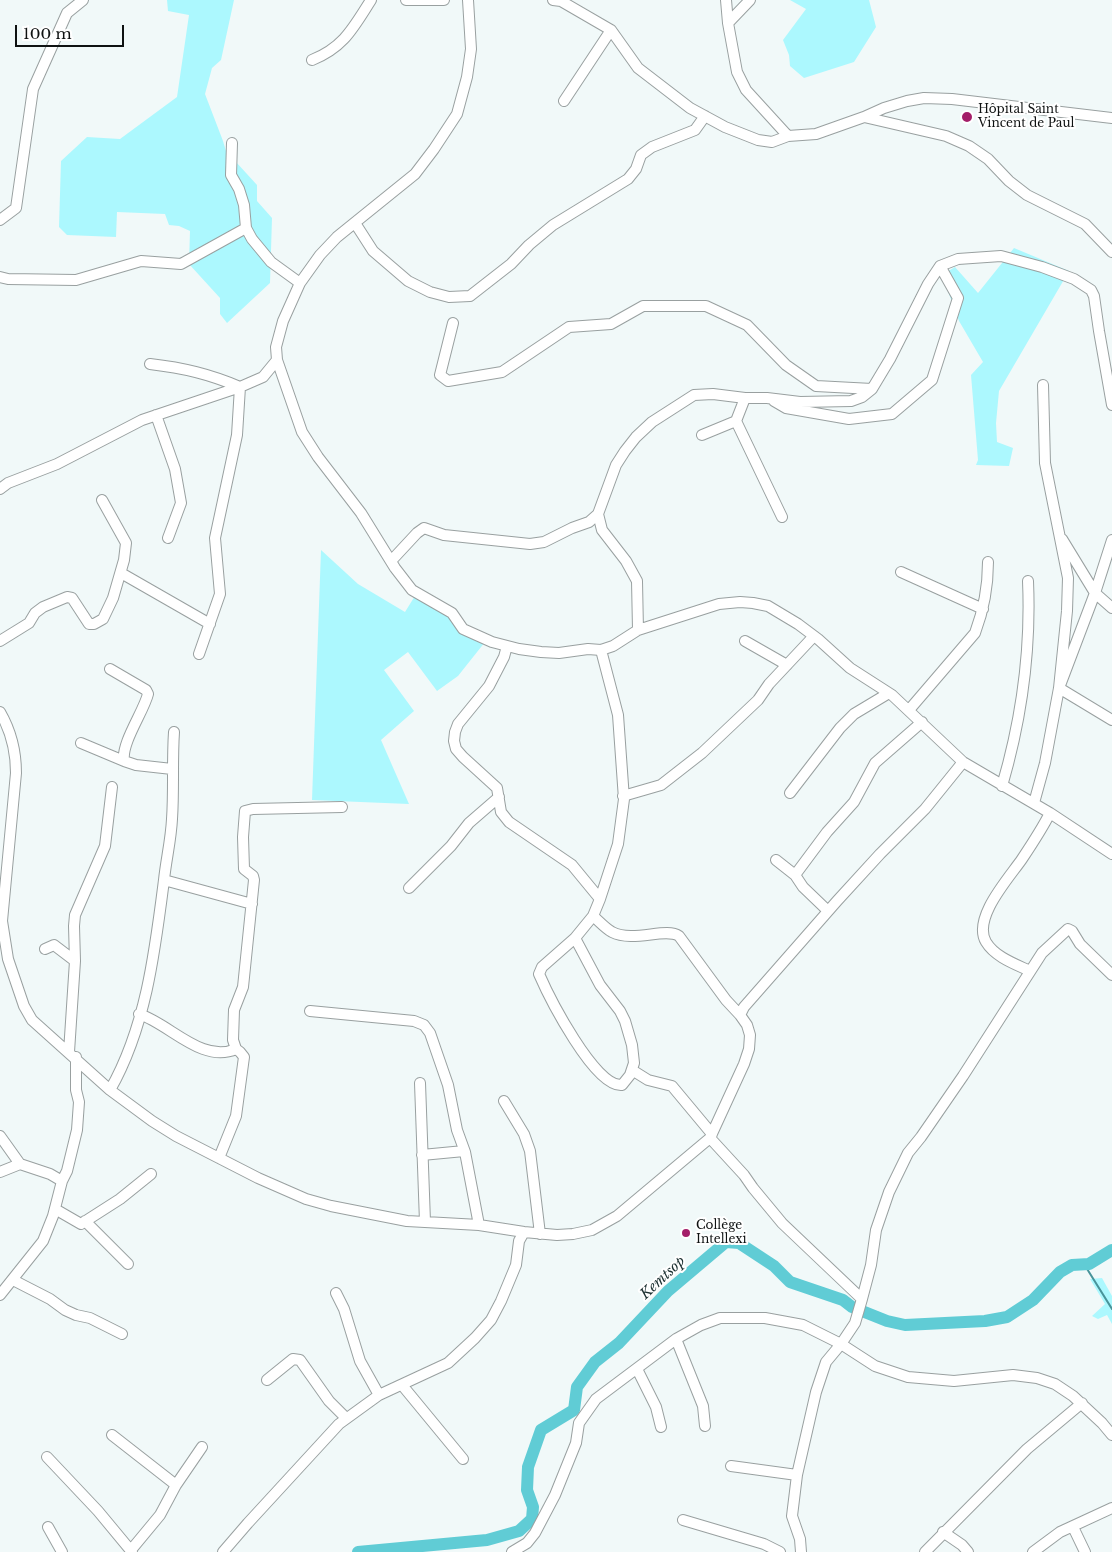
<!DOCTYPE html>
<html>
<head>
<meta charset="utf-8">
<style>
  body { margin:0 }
  #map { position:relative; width:1112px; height:1552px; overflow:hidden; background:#f1f9f9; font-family:"Libre Baskerville",serif }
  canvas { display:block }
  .scale { position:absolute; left:15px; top:25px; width:109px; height:22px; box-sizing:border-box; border:2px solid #0f1212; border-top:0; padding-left:6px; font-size:15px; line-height:18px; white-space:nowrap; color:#0f1212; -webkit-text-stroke:4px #fff; paint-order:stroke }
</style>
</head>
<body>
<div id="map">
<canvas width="1112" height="1552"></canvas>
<div class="scale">100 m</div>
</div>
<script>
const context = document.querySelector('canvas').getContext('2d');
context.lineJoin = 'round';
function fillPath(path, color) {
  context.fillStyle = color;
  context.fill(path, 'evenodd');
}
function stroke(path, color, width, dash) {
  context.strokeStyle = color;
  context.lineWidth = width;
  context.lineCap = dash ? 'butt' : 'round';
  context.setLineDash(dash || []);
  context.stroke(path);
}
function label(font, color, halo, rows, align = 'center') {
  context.font = font + ' "Libre Baskerville",serif';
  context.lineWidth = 4;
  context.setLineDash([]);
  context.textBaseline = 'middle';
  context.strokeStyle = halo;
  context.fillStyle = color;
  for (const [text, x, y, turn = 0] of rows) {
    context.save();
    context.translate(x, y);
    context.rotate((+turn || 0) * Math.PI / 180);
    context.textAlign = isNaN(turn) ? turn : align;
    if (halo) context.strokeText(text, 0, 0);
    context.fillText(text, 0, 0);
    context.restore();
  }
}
fillPath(new Path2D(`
  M167,0H234L221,60L212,68L205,94L223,141L226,151L257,185V201L272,218L270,283L227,323L220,314V298L189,264L190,231L179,226L169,225L165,214L117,212L116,237L67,235L59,227L61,161L87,137L120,139L177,97L189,15L168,11Z
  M790,0H869L876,27L854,62L804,78L790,66L789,55L783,40L806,9Z
  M1014,248L1069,271L999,391L996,423L997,442L1013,448L1009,466L976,465L978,460L971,375L983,362L959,321L942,275L955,267L978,293Z
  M321,550L358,584L405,612L418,591L453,612L485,642L458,676L437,691L408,652L384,670L414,711L381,740L409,804L312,800Z
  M1102,1278L1112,1296V1324L1107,1315L1098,1319L1092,1316L1105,1304L1090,1279Z`), '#acf8fe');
stroke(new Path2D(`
  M1084,1264L1112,1309`), '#48949a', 2);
stroke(new Path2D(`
  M358,1552L487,1540L519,1531L532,1519L533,1507L527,1490L528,1467L541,1430L574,1410L577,1387L595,1362L619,1343L668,1291L726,1242L739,1243L774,1266L790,1282L843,1300L852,1307L887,1321L905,1325L985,1321L1007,1317L1033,1300L1060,1272L1072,1265L1089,1264L1112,1250`), '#60ccd5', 12);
const minor = new Path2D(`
  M406,0H444
  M468,0L471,49L467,77L457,114L434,149L415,174L337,237L320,255L300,283L283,321L276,347L277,360L302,432L318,457L361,513L395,568L412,590L452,613L463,629L492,642L519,649L541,652L559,653L588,649L601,650L613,646L638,630L719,604L740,602L753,603L768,606L798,624L818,639L850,668L892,695L963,762L1050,813L1112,854
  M553,0L561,1L611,30L638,68L690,108L725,127L758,140L772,142L788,136L816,134L864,117L946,136L969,146L988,159L1009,181L1027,195L1085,224L1112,252
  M726,0L728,23L737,72L746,90L788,136
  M728,23L750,0
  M312,60C344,47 353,28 371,0
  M564,101L611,30
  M864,117L884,108L907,101L924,98L952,99L1112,118
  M232,143L231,175L239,189L244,205L246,228L252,239L271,262L300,283
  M0,220L16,208L33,89L67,13L83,0
  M355,223L373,251L408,281L430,292L449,297L470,296L511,264L529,245L553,225L628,179L636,169L641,155L652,147L695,130L705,116
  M0,277L8,279L76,280L141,261L181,264L246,228
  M453,323L440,375L448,381L502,372L569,327L611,324L643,306H706L747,325L786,365L816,386L872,389
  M150,364C184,368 209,374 240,387L237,435L215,538L220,594L199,654
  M745,398L736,421L782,517
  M774,401L786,408L849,419L892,414L932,380L958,298L940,266
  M156,415L175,469L181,503L168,538
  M702,435L736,421
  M0,489L8,483L57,464L142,420L240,387L263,377L277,360
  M598,514L602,530L626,561L637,581L638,630
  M1062,539L1095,593L1112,608
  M1112,540L1095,593L1059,688L1112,720
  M391,561L417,533L424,528L444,535L530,544L544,542L572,528L589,522L598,514L616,465L625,451L636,437L652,422L694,395L713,394L745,398H767L800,402L851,401L862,397L872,389L890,359L928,284L940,266L958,259L1001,256L1042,267L1074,279L1091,290L1094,296L1099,331L1112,405
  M901,572L983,609
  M121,573L210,624
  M0,641L29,623L35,613L43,607L67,597L72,598L89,624H94L103,619L113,598L124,560L126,543L102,500
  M745,641L787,665
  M110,669L146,690L148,694C144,711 121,743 124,761L136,765L172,769
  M909,710L975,633C984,609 988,587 988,562
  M0,712C11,731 16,750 16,773L2,921L8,959L24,1006L32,1020L110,1090L152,1121L176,1136L258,1178L306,1199L331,1206L407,1221L479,1225L524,1232L557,1235L573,1234L592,1230L617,1216L710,1138L744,1064L749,1049L750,1035L747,1025L740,1015L726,1000L679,936C666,927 633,943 612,932C605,928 599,921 593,916L600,899L572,865L509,822L501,812L497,788L463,757L456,749L454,741L455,732L458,724L489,686L504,657L507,646
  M81,743L124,761
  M1002,786C1021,721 1031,649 1028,581
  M790,793L840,728L854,714L889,693
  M623,796L661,785L702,753L758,700L769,684L814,636
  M1034,803L1045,763L1059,688L1067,611L1068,578L1045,463L1043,385
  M776,860L795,875L803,887L828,911
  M795,875L827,832L854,802L875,763L922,722
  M164,880L252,904
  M409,888L451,846L469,823L499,797
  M600,899L618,844L624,799L618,715L601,650
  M575,938L600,985L620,1011L625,1021L632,1045L634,1063L630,1075L622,1085C595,1088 549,997 539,974L542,967L575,938L593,916
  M45,949L54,945L75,961L69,1052
  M75,961L74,926L75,915L105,846L112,787
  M1030,971C1015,964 995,957 986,942C972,918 1009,878 1022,859C1032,844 1042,829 1050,813
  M310,1011L414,1021L424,1025L430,1033L448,1085L457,1130L465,1152L479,1225
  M139,1014C170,1024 202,1064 236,1049
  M740,1015L744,1007L837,901L880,854L925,809L963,762
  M632,1070L648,1080L672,1086L712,1134
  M420,1083L425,1222
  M110,1090C146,1027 155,951 164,880C166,860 171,840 172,819C174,790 172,761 174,732
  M504,1101L524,1134L530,1151L540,1234
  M0,1136L20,1164L50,1174L62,1181
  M710,1138L744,1175L753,1188L782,1223L862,1299L855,1323L841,1344L826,1362L816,1392L797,1475L792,1516L800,1539L801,1552
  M422,1155L464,1151
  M219,1158L236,1116L244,1057L240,1052L236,1049L233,1040L234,1010L243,987L254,880L253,876L244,869L243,837L245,811L253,809L342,807
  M0,1172L20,1164
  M55,1209L81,1224L120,1199L151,1174
  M85,1221L128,1264
  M13,1280L50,1299L65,1310L76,1315L90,1318L122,1334
  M336,1293L344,1309L360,1361L379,1395
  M0,1295L43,1241L53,1216L62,1181L67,1171L77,1130L79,1102L76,1090V1057
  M862,1299L871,1265L876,1230L889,1192L908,1153L921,1137L963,1076L1042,953L1068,929L1072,931L1080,944L1112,975
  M676,1339L703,1406L705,1426
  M637,1369L656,1407L661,1427
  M267,1380L293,1359L300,1360L329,1401L346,1418
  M402,1385L463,1459
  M112,1435L176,1485
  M47,1457L98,1511L132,1552
  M731,1466L797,1475
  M683,1520L764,1544L780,1552
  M48,1527L62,1552
  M1073,1527L1085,1552
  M943,1532L962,1545L968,1552
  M131,1550L160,1515L176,1485L202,1447
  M223,1552L248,1523L339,1424L379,1395L448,1363L475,1338L491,1320L501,1301L516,1265L519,1241L524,1232
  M512,1552L527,1543L535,1533L555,1495L576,1443L579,1423L596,1399L676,1339L701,1325L720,1318H765L803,1325L841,1344L875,1366L908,1377L954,1381L1013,1375L1037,1378L1055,1384L1073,1396L1102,1423L1112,1435
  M925,1552L1027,1449L1082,1403
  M1033,1552L1060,1532L1112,1508`);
stroke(minor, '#99a0a0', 12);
stroke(minor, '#fff', 10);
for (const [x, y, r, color] of [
  [967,117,6,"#a41e69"],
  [686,1233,5,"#a41e69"]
]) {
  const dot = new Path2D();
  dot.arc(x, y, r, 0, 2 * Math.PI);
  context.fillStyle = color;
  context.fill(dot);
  stroke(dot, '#fff', 2);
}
label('12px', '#0f1212', '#fff', [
  ["Hôpital Saint",978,110],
  ["Vincent de Paul",978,124],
  ["Collège",696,1226],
  ["Intellexi",696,1240]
], 'left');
label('italic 14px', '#1c3031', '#fff', [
  ["Kemtsop",663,1278,-43]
]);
</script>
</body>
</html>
